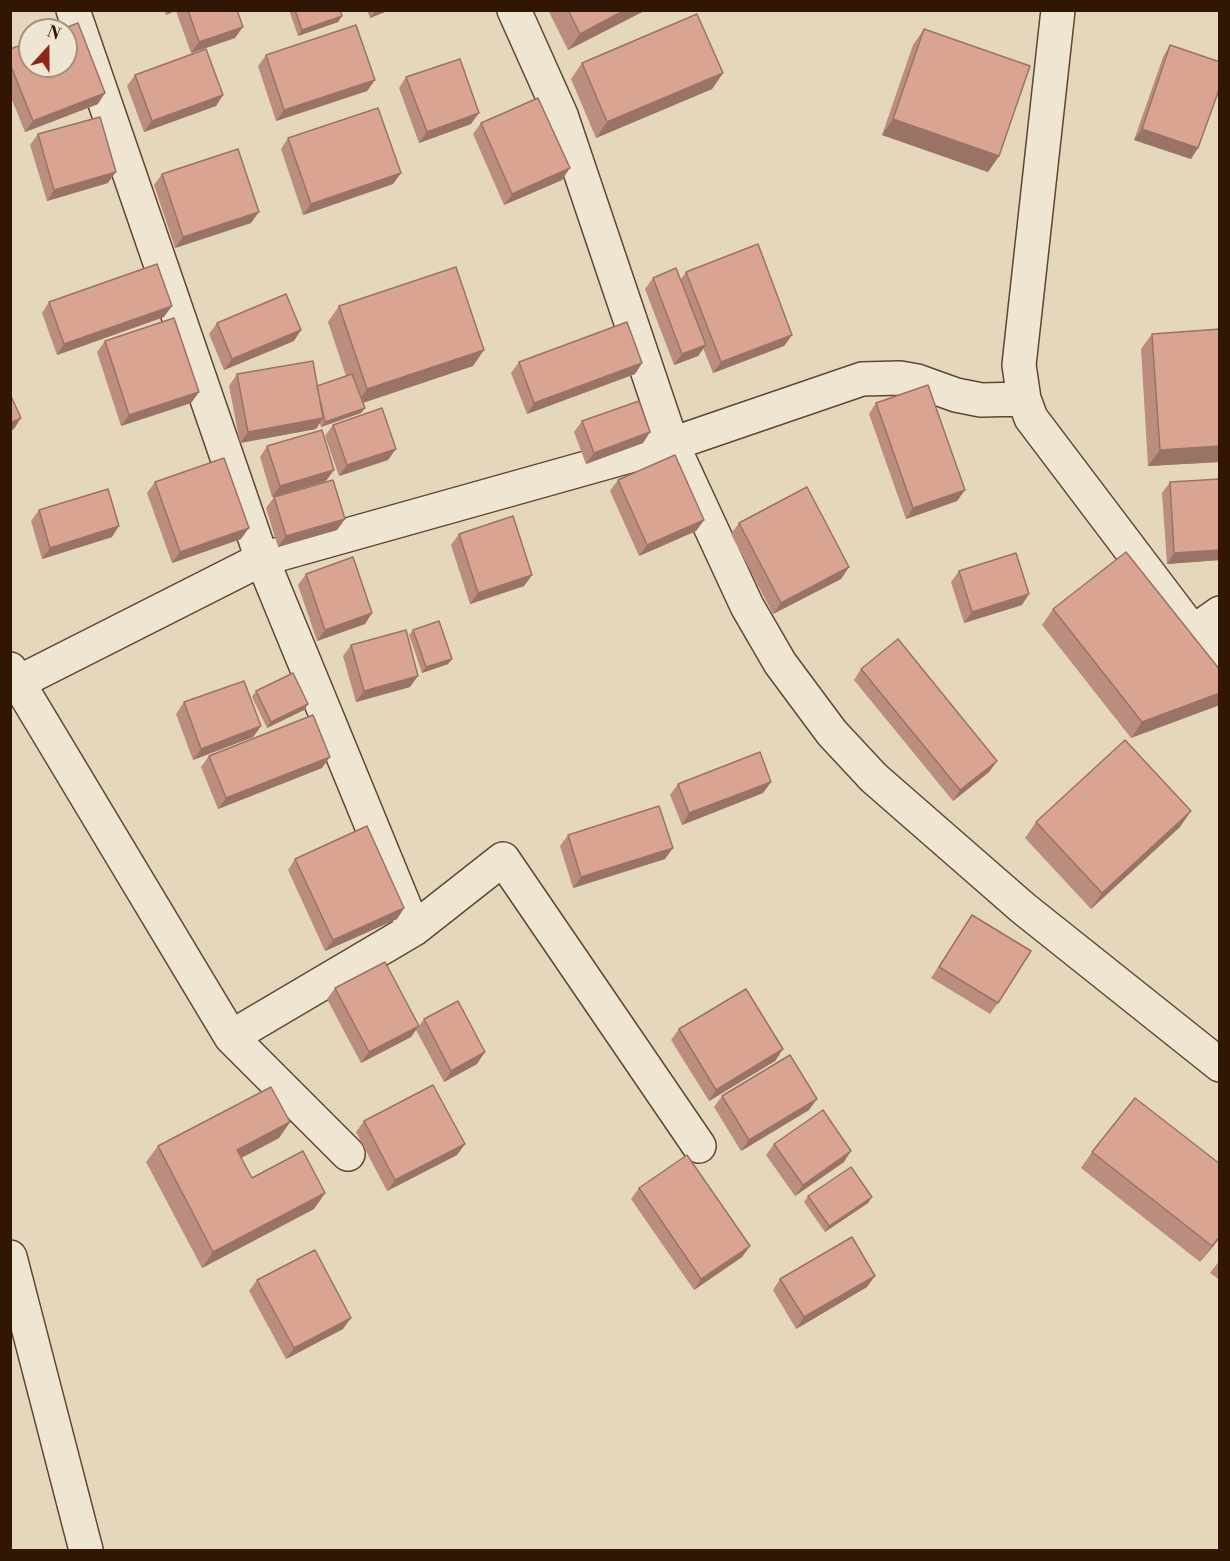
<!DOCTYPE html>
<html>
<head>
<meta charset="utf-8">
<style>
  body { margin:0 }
  #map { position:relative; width:1230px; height:1561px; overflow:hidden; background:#e5d7bc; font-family:"Libre Bodoni",serif }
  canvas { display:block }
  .frame { position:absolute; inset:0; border:12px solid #321604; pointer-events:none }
  .north { position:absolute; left:18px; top:18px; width:60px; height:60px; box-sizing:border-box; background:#eee5d3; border:2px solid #a39280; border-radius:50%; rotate:21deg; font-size:16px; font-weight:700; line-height:24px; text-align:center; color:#321604 }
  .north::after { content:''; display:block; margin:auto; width:21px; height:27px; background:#8f2418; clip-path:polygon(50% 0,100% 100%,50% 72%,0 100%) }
</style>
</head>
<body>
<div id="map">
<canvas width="1230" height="1561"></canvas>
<div class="frame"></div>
<div class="north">N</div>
</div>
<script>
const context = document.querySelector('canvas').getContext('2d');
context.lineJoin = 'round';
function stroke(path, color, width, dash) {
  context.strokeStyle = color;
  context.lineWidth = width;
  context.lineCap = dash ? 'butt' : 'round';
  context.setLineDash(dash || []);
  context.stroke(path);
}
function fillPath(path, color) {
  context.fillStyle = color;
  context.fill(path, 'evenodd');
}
const minor = new Path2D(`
  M73,10L262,559L414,929
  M514,10L561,115L672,444L747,606L780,663L832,733L874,778L1023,908L1220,1065
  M1058,10L1019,365L1024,399L1031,418L1193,632L1220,661
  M1193,632L1220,613
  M10,669L231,1037L348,1154
  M19,682L262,559L672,444L862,379L900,378L917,381L956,395L981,400L1024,399
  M231,1037L414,929L503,859L699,1146`);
const tertiary = new Path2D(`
  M10,1257L86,1550`);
stroke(minor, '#5f4632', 36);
stroke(tertiary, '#5f4632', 36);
stroke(minor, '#eee5d3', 33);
stroke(tertiary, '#eee5d3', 33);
fillPath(new Path2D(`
  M164,10H237L235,38L191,53L176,11L166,15Z
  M289,10H340L342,16L338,22L298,36Z
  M367,10H390L370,18Z
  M548,10H646L568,50Z
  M924,29L999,156L988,172L882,135L913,45Z
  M1170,45L1198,148L1191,159L1134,140L1163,57Z
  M10,49L98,104L25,132L10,95Z
  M266,55L375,80L367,91L276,121L258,66Z
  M582,63L723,73L712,89L596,138L571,79Z
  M135,75L223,95L216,106L144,132L127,86Z
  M406,77L471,124L419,143L399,88Z
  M481,123L562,180L504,205L473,134Z
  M38,134L108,183L47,201L30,145Z
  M288,138L401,173L393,184L303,215L281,149Z
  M162,174L251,223L175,248L154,185Z
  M686,272L792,335L784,346L713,373L703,348L698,356L674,365L645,289L653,278L681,279Z
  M49,302L164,317L57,355L42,313Z
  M339,306L473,366L363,403L365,408L361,413L321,427L320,423L316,429L240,443L229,386L237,374L317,386L346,376L328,322Z
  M217,323L294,341L224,370L209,334Z
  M1220,329V462L1148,466L1141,349L1152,334Z
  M105,341L199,392L191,403L121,426L97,352Z
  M519,362L642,363L635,374L527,414L511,373Z
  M876,403L965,490L957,501L906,519L869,414Z
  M582,421L650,432L643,443L586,464L574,432Z
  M333,425L388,460L339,476L325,436Z
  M267,446L326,481L272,497L260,457Z
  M618,480L704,520L696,531L639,556L610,491Z
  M155,482L241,539L172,563L147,493Z
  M1170,482L1220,560L1167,564L1162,493Z
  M274,497L345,519L337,530L278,547L266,508Z
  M39,510L112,537L42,559L31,521Z
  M739,523L849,567L841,579L773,614L731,534Z
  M459,534L532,575L524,586L470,604L451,545Z
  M959,571L1022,605L964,623L951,582Z
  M306,574L372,613L365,624L317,641L298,585Z
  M1053,609L1220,670L1131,738L1042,625Z
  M413,630L452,659L448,664L422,673L409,635Z
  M351,645L410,687L356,702L343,656Z
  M861,669L997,761L989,772L953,801L854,680Z
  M256,691L308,704L304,710L267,728L252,697Z
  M184,702L261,726L253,737L193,760L176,714Z
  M209,756L322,768L218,809L201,767Z
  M771,782L763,793L682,825L670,795L678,784Z
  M1036,822L1180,827L1091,909L1025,838Z
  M568,835L665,859L573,888L560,846Z
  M295,859L404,908L397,919L325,951L288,870Z
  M972,915L998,1003L990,1014L931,978Z
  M335,988L411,1037L361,1063L327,999Z
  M424,1019L477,1064L444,1082L416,1030Z
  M679,1029L783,1049L775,1061L709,1101L671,1040Z
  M722,1096L809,1110L741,1151L714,1107Z
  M364,1121L465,1144L457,1155L387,1191L356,1132Z
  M290,1122L279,1138L241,1158L252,1178L325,1193L314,1209L202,1268L146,1162L158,1146Z
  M774,1144L844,1162L795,1196L766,1155Z
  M1092,1152L1220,1164V1238L1200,1262L1081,1168Z
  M639,1188L750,1246L742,1257L694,1290L631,1199Z
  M808,1196L868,1203L825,1232L804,1202Z
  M1220,1260V1280L1210,1273Z
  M780,1279L867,1287L796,1329L773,1290Z
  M257,1280L343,1329L286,1359L249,1291Z`), '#bb8d7e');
fillPath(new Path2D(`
  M170,10H176L166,15Z
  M376,10H390L370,18Z
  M625,10H646L568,50L580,34Z
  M342,16L338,22L298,36L302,30Z
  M243,27L235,38L191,53L199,42Z
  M723,73L712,89L596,138L607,122Z
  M375,80L367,91L276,121L284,110Z
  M105,93L98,104L25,132L33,121Z
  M223,95L216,106L144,132L152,121Z
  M479,113L471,124L419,143L427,132Z
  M893,119L999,156L988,172L882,135Z
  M1142,129L1198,148L1191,159L1134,140Z
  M570,168L562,180L504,205L512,194Z
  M116,172L108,183L47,201L54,190Z
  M401,173L393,184L303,215L311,204Z
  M259,212L251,223L175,248L183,237Z
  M172,306L164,317L57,355L64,344Z
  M301,330L294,341L224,370L232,359Z
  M792,335L784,346L713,373L721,362Z
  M706,345L698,356L674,365L682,354Z
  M484,350L473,366L356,405L367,389Z
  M642,363L635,374L527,414L534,403Z
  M199,392L191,403L121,426L129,415Z
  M365,408L361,413L321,427L325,422Z
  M21,418L14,429L10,431V423Z
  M323,418L316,429L240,443L248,432Z
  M650,432L643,443L586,464L594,453Z
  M1220,446V462L1148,466L1160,450Z
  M396,449L388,460L339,476L347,465Z
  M334,470L326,481L272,497L280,486Z
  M965,490L957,501L906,519L913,508Z
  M345,519L337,530L278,547L286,536Z
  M704,520L696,531L639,556L647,545Z
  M119,526L112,537L42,559L50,548Z
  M249,528L241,539L172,563L180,552Z
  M1220,550V560L1167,564L1174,553Z
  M849,567L841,579L773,614L781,603Z
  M532,575L524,586L470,604L478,593Z
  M1029,594L1022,605L964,623L972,612Z
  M372,613L365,624L317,641L325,630Z
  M452,659L448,664L422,673L426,667Z
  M418,676L410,687L356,702L364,691Z
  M1220,693V705L1131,738L1142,722Z
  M308,704L304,710L267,728L271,722Z
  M261,726L253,737L193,760L201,749Z
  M330,757L322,768L218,809L226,798Z
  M997,761L989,772L953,801L960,790Z
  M771,782L763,793L682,825L689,813Z
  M1191,811L1180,827L1091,909L1102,893Z
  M673,848L665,859L573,888L581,877Z
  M404,908L397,919L325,951L333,940Z
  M419,1026L411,1037L361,1063L369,1052Z
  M783,1049L775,1061L709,1101L716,1090Z
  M485,1052L477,1064L444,1082L451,1071Z
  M817,1099L809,1110L741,1151L749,1140Z
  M290,1122L279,1138L226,1166L237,1150Z
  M465,1144L457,1155L387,1191L395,1180Z
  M851,1151L844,1162L795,1196L803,1185Z
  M325,1193L314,1209L202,1268L213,1252Z
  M872,1197L868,1203L825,1232L829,1226Z
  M1220,1236V1238L1200,1262L1212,1246Z
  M750,1246L742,1257L694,1290L701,1279Z
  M875,1276L867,1287L796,1329L804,1317Z
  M351,1318L343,1329L286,1359L294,1348Z`), '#997366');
const building = new Path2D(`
  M188,10H237L243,27L199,42Z
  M295,10H340L342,16L302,30Z
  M568,10H625L580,34Z
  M697,14L723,73L607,122L582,63Z
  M78,23L105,93L33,121L10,64V49L30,42V66H66V30H60Z
  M356,25L375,80L284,110L266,55Z
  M924,29L1030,66L999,156L893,119Z
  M1170,45L1220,62V87L1198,148L1142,129Z
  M206,49L223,95L152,121L135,75Z
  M460,59L479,113L427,132L406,77Z
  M538,98L570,168L512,194L481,123Z
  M378,108L401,173L311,204L288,138Z
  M100,117L116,172L54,190L38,134Z
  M238,149L259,212L183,237L162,174Z
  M758,244L792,335L721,362L686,272Z
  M157,264L172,306L64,344L49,302Z
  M456,267L484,350L367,389L339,306Z
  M676,268L706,345L682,354L653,278Z
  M286,294L301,330L232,359L217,323Z
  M174,318L199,392L129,415L105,341Z
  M627,322L642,363L534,403L519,362Z
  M1220,329V446L1160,450L1152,334Z
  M313,361L323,418L248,432L237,374Z
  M352,374L365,408L325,422L317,386Z
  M928,385L965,490L913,508L876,403Z
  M10,394L21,418L10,423Z
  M639,401L650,432L594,453L582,421Z
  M382,408L396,449L347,465L333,425Z
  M322,430L334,470L280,486L267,446Z
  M675,455L704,520L647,545L618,480Z
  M224,458L249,528L180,552L155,482Z
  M1220,479V550L1174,553L1170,482Z
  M333,480L345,519L286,536L274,497Z
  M807,487L849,567L781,603L739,523Z
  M108,489L119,526L50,548L39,510Z
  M513,516L532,575L478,593L459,534Z
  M1126,552L1220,670V693L1142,722L1053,609Z
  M1016,553L1029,594L972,612L959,571Z
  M353,557L372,613L325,630L306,574Z
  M439,621L452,659L426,667L413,630Z
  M406,630L418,676L364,691L351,645Z
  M898,639L997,761L960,790L861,669Z
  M293,673L308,704L271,722L256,691Z
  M244,681L261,726L201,749L184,702Z
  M313,715L330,757L226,798L209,756Z
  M1125,740L1191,811L1102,893L1036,822Z
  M760,752L771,782L689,813L678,784Z
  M659,806L673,848L581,877L568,835Z
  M367,826L404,908L333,940L295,859Z
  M972,915L1031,951L998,1003L939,967Z
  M385,962L419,1026L369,1052L335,988Z
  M746,989L783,1049L716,1090L679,1029Z
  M458,1001L485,1052L451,1071L424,1019Z
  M790,1055L817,1099L749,1140L722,1096Z
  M433,1085L465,1144L395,1180L364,1121Z
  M271,1087L290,1122L237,1150L252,1178L303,1151L325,1193L213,1252L158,1146Z
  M1135,1098L1220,1164V1236L1212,1246L1092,1152Z
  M823,1110L851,1151L803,1185L774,1144Z
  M687,1155L750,1246L701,1279L639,1188Z
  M851,1167L872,1197L829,1226L808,1196Z
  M852,1237L875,1276L804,1317L780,1279Z
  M315,1250L351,1318L294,1348L257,1280Z`);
fillPath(building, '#daa492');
stroke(building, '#997366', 1.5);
</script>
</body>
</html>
